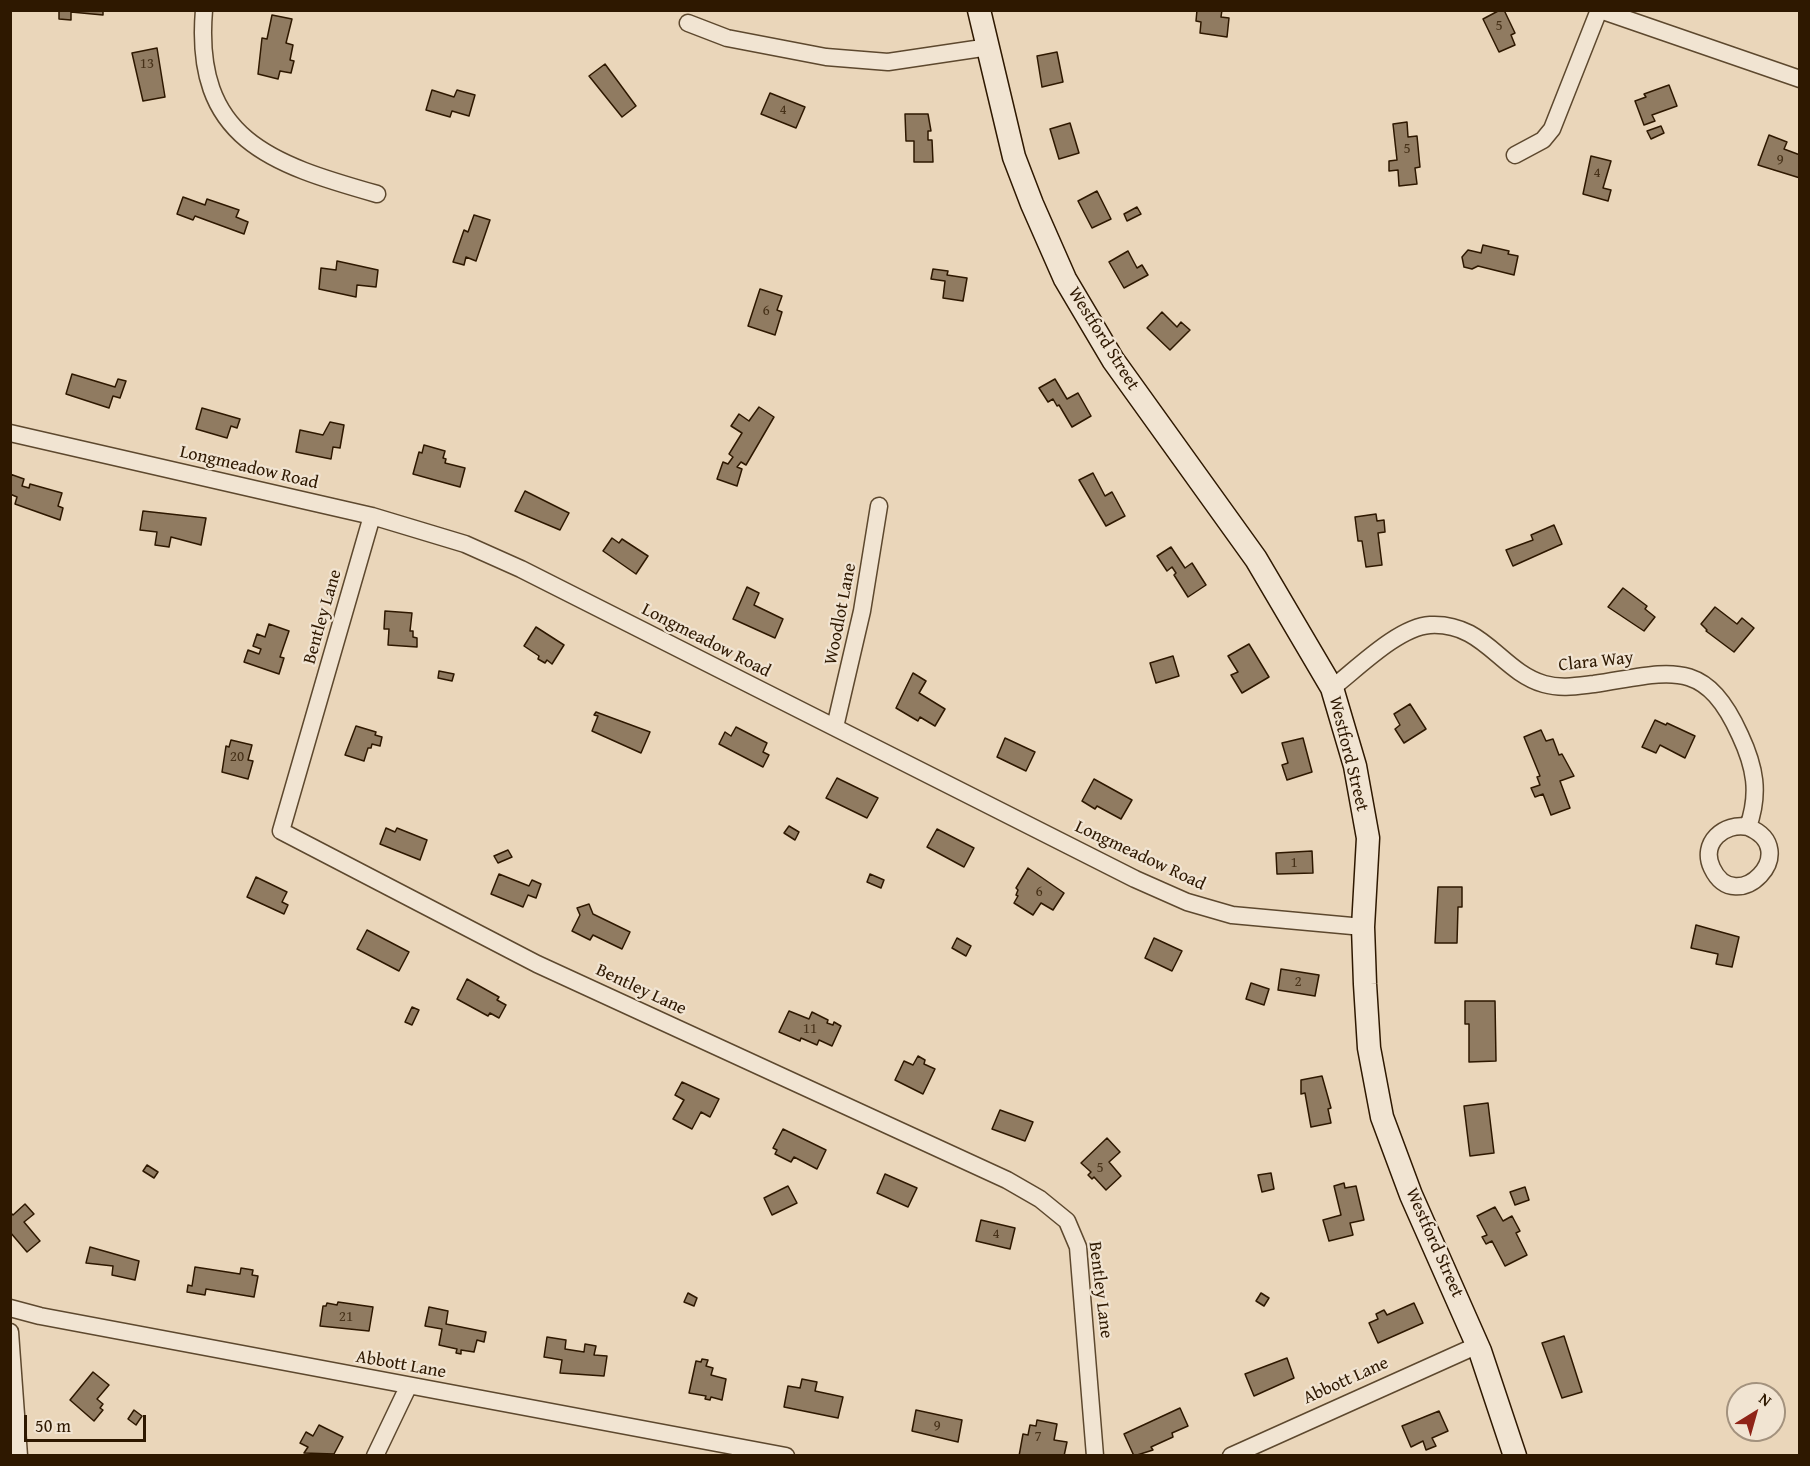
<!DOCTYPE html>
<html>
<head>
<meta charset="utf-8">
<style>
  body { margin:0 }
  #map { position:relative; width:1810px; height:1466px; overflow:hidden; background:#ead6ba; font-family:"Gentium Book Plus",serif }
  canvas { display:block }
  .frame { position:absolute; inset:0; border:12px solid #2e1800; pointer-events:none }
  .north { position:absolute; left:1726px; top:1382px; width:60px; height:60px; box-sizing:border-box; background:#f1e4d2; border:2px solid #a3927e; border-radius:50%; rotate:37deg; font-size:16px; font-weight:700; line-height:24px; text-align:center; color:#2e1800 }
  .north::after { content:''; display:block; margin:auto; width:21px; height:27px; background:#8f2418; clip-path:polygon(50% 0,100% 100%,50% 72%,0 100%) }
  .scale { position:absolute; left:24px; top:1415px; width:122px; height:27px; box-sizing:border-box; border:3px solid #2e1800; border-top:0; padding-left:8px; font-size:18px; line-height:21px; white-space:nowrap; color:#2e1800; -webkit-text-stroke:4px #f1e4d2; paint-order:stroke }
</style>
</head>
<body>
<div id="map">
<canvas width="1810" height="1466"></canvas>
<div class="frame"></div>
<div class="north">N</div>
<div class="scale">50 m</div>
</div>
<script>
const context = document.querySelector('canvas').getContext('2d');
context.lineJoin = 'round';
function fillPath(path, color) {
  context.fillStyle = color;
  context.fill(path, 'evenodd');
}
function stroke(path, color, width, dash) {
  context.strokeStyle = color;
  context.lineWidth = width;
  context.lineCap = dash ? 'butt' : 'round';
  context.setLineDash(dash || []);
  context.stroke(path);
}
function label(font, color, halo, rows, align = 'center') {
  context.font = font + ' "Gentium Book Plus",serif';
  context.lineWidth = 4.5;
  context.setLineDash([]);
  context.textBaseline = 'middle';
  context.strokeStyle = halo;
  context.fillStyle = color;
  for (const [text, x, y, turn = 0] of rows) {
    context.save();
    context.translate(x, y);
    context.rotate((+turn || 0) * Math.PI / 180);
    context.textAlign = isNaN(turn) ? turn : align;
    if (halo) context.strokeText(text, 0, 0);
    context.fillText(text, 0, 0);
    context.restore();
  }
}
const building = new Path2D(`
  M59,10H103V15L71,12V20L59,19Z
  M1197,10H1222L1221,17L1229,18L1227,37L1200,33L1201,22L1196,21Z
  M1500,10H1504L1515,33L1511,35L1515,45L1499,52L1483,19Z
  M272,15L292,19L286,43L293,45L290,60L294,61L291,73L280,71L278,79L258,74L262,38L267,39Z
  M157,48L165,97L143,101L132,53Z
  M1057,52L1063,82L1042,87L1037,56Z
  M605,64L636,106L622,117L589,76Z
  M1669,85L1677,106L1652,115L1655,121L1644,125L1635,101L1646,97L1644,94Z
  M432,90L454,97L457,90L475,95L469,116L452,111L450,117L426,110Z
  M770,93L805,107L796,128L761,114Z
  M905,114H928L931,131H928V140H932L933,162H914V141H906Z
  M1407,122L1408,137L1417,136L1420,167L1415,168L1417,184L1399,186L1398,170L1389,171V161L1397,160L1393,124Z
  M1070,123L1079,153L1059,159L1050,129Z
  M1661,126L1664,133L1651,139L1647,131Z
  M1769,135L1787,142L1784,149L1800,155V178L1758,165Z
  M1591,156L1611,161L1603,188L1611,190L1608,201L1583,194Z
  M1097,191L1111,219L1092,228L1078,201Z
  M183,197L205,205L207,199L239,210L236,217L248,222L244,234L195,216L193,220L177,214Z
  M1137,207L1141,214L1127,221L1124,214Z
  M474,215L490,220L476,261L466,257L464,265L453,262L464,230L468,232Z
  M1483,245L1509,251L1508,254L1518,256L1514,275L1478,266L1472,269L1464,267L1462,257L1468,250L1481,253Z
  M1128,251L1137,268L1142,265L1148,275L1124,288L1109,262Z
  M337,261L378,270L376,287L357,285L356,297L319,289L321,268L336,270Z
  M933,269L948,271L947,275L967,278L963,301L943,298L945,281L931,279Z
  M760,289L782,296L777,310L782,312L775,335L748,326Z
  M1162,312L1177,327L1181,322L1190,330L1170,350L1147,328Z
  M72,374L115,387L118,379L126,381L120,398L113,396L109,408L66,394Z
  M1055,379L1067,399L1078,393L1091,416L1072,427L1059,405L1057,406L1053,399L1048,402L1039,388Z
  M759,407L774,417L746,465L741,462L737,467L742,469L737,486L717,479L723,462L728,464L733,457L729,454L742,433L731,426L739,414L749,421Z
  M202,408L240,419L237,428L231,426L227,438L196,429Z
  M330,422L344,425L340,448L333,447L331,459L296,452L300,430L323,435Z
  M424,445L445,451L443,458L446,459L445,463L465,468L460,487L413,474L419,452L422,453Z
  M1093,473L1105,496L1112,492L1125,516L1106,526L1079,480Z
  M10,474L24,479L22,486L29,488L30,484L62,493L58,506L63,508L60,520L15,504L17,497L10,494Z
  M525,491L569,513L560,530L515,511Z
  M143,511L206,518L201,545L171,537L169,547L155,545L157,532L140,530Z
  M1376,514L1377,521L1384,520L1385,532L1378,533L1382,565L1366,567L1362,541H1358L1355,517Z
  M1554,525L1562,544L1513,566L1506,550L1533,540L1531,535Z
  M612,538L619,543L622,539L648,556L636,574L603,551Z
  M1171,547L1185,568L1192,563L1206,585L1188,597L1174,575L1176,573L1172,567L1167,571L1157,556Z
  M747,587L759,593L754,605L783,619L775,638L733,619Z
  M1623,588L1647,606L1645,609L1655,617L1644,631L1608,607Z
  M1715,607L1737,624L1742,618L1754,628L1734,652L1706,631L1707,630L1701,624Z
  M385,611L412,613L410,631H413V637L417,638V647L388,645L389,629H384Z
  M269,624L289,631L280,657L284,658L279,674L244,662L248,650L259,654L261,649L253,646L257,634L265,637Z
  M536,627L564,645L552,664L547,660L545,663L538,659L539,656L524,646Z
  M1249,644L1269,677L1242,693L1231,675L1238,672L1228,656Z
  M1173,656L1179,676L1156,683L1150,663Z
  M439,671L454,674L452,681L438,678Z
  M913,673L926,681L919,693L945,709L935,726L920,717L918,721L896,708Z
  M1410,704L1426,729L1404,743L1395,729L1400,725L1394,714Z
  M596,712L650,732L641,753L592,731L598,716L594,715Z
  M1655,720L1666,725L1667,723L1695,736L1685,758L1660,745L1656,753L1642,747Z
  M356,726L376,732L375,735L382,737L380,746L372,744L371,748H368L364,761L345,755Z
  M736,727L767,743L763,752L769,755L763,767L719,744L725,732L731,736Z
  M1541,730L1546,741L1553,739L1559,755L1562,754L1574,776L1560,781L1570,808L1551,815L1543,794L1535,797L1531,788L1540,785L1537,777L1540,776L1524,737Z
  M1005,738L1035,752L1026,771L997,757Z
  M1303,738L1312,772L1287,780L1282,765L1288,763L1282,743Z
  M231,740L252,745L248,760L253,761L248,779L222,772L226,746L229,747Z
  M837,778L878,798L867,818L826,798Z
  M1094,779L1132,800L1121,819L1097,806L1095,809L1082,801Z
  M789,826L799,832L795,840L784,833Z
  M386,828L395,832L397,828L427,840L420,860L380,844Z
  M937,829L974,848L964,867L927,847Z
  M508,850L512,857L498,863L494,856Z
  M1312,851L1313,873L1277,874L1276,853Z
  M1028,868L1064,893L1053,910L1041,903L1033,915L1014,903L1018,896L1016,895L1018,890L1016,888Z
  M499,874L529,886L532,880L541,884L536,898L528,895L523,907L491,894Z
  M870,874L884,880L881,888L867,882Z
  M256,877L287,892L282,902L288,905L284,914L247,897Z
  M1438,887H1462V907H1458L1457,943H1435Z
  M589,904L593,914L630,932L622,949L593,935L590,940L572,931L580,915L577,908Z
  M1696,925L1739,937L1732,967L1716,964L1718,954L1691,948Z
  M367,930L409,952L399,971L357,949Z
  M957,938L971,946L966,956L952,948Z
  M1154,938L1182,951L1172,971L1145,958Z
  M1281,969L1319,975L1315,996L1278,990Z
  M467,979L499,997L497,1000L506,1005L499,1018L490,1013L488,1016L457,999Z
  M1251,983L1269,989L1264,1005L1246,999Z
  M1465,1001H1495L1496,1061L1469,1062V1024H1465Z
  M412,1007L419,1010L412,1025L405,1022Z
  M789,1011L809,1019L812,1012L828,1020L827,1023L833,1025L834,1022L841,1026L832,1046L819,1040L817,1045L801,1038L800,1041L779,1032Z
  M918,1056L925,1060L924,1064L935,1069L923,1094L895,1080L904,1061L913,1065Z
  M1322,1076L1331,1108L1328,1109L1331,1123L1311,1127L1305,1093L1301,1094V1080Z
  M682,1082L719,1099L710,1117L701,1112L692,1129L673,1119L684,1100L675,1095Z
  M1488,1103L1494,1153L1470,1156L1464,1106Z
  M1000,1110L1033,1122L1025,1141L992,1129Z
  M783,1129L826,1150L817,1169L794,1157L791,1162L775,1154L777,1150L773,1148Z
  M1107,1138L1120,1152L1109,1162L1121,1176L1106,1190L1094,1177L1092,1179L1088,1175L1091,1172L1081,1163Z
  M147,1165L158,1172L154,1178L143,1171Z
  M1271,1173L1274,1189L1262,1192L1258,1175Z
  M885,1174L917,1188L908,1207L877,1193Z
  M1344,1183L1345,1188L1356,1186L1364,1220L1350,1223L1353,1235L1329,1241L1323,1220L1341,1215L1334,1186Z
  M788,1186L797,1203L772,1215L764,1198Z
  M1525,1187L1529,1200L1515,1205L1510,1192Z
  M25,1204L34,1214L24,1222L40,1241L27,1252L10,1232V1212L13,1215Z
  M1495,1207L1503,1221L1512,1216L1520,1231L1516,1233L1527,1255L1505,1266L1492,1241L1486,1244L1482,1237L1487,1235L1477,1216Z
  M981,1220L1015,1228L1010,1249L976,1241Z
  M90,1247L139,1261L135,1280L112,1275L113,1266L86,1263Z
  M195,1267L240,1274L241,1268L253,1270L252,1275L258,1276L254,1297L206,1289L205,1295L187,1292L188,1285L192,1286Z
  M688,1293L697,1298L694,1306L684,1302Z
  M1261,1293L1269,1298L1264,1306L1256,1301Z
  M338,1302L373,1307L369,1331L320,1326L323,1306H326L327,1303L337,1305Z
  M1414,1303L1423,1323L1378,1343L1369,1323L1378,1319L1376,1314L1384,1310L1387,1315Z
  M429,1307L448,1311L446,1324L486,1332L484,1342L477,1340L474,1352L461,1350V1354L456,1353L457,1349L439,1345L442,1329L425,1326Z
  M1564,1336L1582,1392L1562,1398L1542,1343Z
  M547,1337L566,1340L565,1349L584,1352L585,1344L596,1346L594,1355L607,1356L604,1376L560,1373L562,1360L544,1357Z
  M1287,1358L1294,1378L1254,1396L1245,1374Z
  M702,1359L708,1360L706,1366L713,1368L711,1375L726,1379L722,1400L711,1397L710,1400L705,1399L706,1396L689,1393L696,1361L701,1362Z
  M93,1372L109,1385L97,1399L103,1404L100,1408L103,1410L94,1421L70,1400Z
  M802,1379L817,1382L815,1391L843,1397L838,1418L784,1407L788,1386L800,1388Z
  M1180,1408L1188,1426L1172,1433L1173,1437L1151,1447L1153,1450L1134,1456L1124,1434Z
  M134,1410L142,1416L136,1425L128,1419Z
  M916,1410L962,1420L958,1442L912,1431Z
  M1439,1411L1448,1431L1432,1438L1436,1446L1426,1450L1423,1441L1411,1447L1402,1426Z
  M1037,1420L1057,1424L1054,1440L1067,1442L1064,1456H1019L1023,1434L1028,1435L1030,1425L1036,1426Z
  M319,1425L343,1437L334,1454L304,1453L308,1447L300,1443L306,1432L313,1436Z`);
fillPath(building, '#907b61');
stroke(building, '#2e1800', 1.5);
const street = new Path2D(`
  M204,10C193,139 271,164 377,194
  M1600,10L1800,79
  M688,23L727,38L826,57L888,62L989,47
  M1515,155L1543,140L1552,129L1599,10
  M10,433L372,516L465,544L521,569L1135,879L1187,902L1232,915L1363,927
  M372,516L281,831L537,964L1007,1180L1040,1199L1067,1221L1078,1247L1095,1456
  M1332,688C1357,669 1398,627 1430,625C1484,622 1500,671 1544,684C1561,689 1577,686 1594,684C1668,673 1704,655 1740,735C1755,767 1760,793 1748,827C1724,822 1700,843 1712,868C1736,919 1804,850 1748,827
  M835,727L862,611L879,506
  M10,1308L40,1316L786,1456
  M10,1332L19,1456
  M375,1456L408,1387
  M1231,1456L1478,1345`);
const secondary = new Path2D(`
  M979,10L1014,157L1032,204L1065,279L1113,360L1256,559L1332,688L1355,766L1368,838L1363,927L1365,984L1369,1048L1382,1117L1411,1195L1480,1351L1515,1456`);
stroke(street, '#5d482e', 19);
stroke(secondary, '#2e1800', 25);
stroke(street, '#f1e4d2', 16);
stroke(secondary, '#f1e4d2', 22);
label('15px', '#463118', null, [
  ["5",1499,26],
  ["13",147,64],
  ["4",783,110],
  ["5",1407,149],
  ["9",1780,160],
  ["4",1597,173],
  ["6",766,311],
  ["20",237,757],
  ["1",1294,863],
  ["6",1039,892],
  ["2",1298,982],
  ["11",810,1029],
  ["5",1100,1168],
  ["4",996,1234],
  ["21",346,1317],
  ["9",937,1426],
  ["7",1038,1437]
]);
label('18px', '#2e1800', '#f1e4d2', [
  ["Westford Street",1103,339,58],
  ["Longmeadow Road",249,468,13],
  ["Woodlot Lane",841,614,-79],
  ["Bentley Lane",323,617,-74],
  ["Longmeadow Road",706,641,27],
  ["Clara Way",1596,662,-6],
  ["Westford Street",1348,754,76],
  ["Longmeadow Road",1140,856,25],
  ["Bentley Lane",641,990,25],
  ["Westford Street",1434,1243,66],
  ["Bentley Lane",1100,1290,83],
  ["Abbott Lane",401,1365,10],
  ["Abbott Lane",1346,1381,-24]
]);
</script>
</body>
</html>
